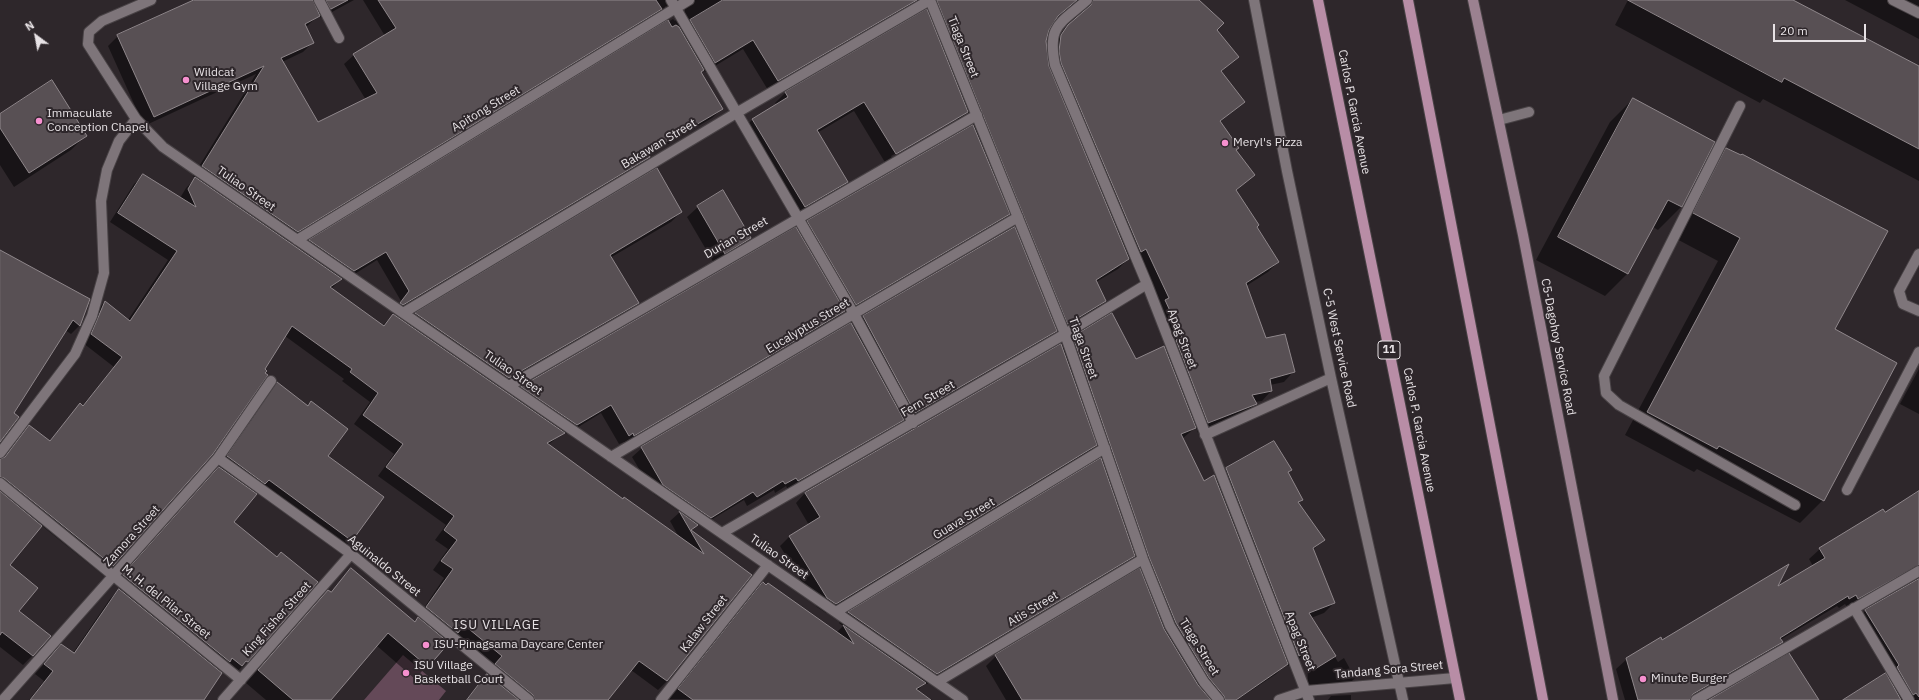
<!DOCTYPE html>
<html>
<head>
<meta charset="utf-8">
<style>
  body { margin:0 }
  #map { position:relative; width:1919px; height:700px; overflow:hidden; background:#2e272b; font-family:"IBM Plex Sans",sans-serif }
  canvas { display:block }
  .north { position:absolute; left:16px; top:16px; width:40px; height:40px; -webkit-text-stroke:3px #2e272b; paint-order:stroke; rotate:328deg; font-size:11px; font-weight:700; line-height:16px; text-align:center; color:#e7e2e5 }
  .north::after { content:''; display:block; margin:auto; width:14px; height:18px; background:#e7e2e5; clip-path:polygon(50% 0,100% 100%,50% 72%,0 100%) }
  .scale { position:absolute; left:1773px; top:24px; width:93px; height:18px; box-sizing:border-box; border:2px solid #e7e2e5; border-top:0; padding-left:5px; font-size:12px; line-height:14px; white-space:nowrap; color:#e7e2e5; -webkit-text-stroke:3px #2e272b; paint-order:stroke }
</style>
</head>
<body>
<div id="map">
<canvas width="1919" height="700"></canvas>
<div class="north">N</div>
<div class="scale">20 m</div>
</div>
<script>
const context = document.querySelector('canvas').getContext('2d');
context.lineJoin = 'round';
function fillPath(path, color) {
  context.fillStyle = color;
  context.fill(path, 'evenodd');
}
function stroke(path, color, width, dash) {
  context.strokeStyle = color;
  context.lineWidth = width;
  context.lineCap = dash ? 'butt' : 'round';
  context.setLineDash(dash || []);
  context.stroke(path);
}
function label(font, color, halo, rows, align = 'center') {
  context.font = font + ' "IBM Plex Sans",sans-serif';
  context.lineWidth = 4;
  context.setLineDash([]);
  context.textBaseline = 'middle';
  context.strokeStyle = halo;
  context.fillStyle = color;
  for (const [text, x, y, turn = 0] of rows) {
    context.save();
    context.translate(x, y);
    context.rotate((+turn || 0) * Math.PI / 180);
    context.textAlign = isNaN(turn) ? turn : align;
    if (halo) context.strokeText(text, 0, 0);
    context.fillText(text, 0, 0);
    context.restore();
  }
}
fillPath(new Path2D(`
  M403,655L446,691L439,700H364Z`), '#644958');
fillPath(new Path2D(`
  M196,0H354L321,18L319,15L306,27L313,42L303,52L282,62L318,123L366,100L344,64L354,55L385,36L363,0H916L907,9L768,90L743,49L705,72L704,70L700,73L722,109L712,118L648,156L640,166L394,314L392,313L401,301L377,260L345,280L342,278L331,289L382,326L393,315L406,324L416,314L656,170L681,212L671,222L610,258L637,303L628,313L498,388L512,397L522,387L798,232L808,222L974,125L968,111L957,122L886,164L854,111L817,133L846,182L837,192L795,216L743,129L753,119L777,105L775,103L785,93L924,12L945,58L946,57L933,23L943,13L964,0H1197L1216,30L1237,56L1221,72L1244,102L1220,122L1235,150L1254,175L1236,191L1278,262L1268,272L1246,286L1265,340L1293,372L1284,382L1270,385L1271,391L1262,401L1254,402L1255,404L1246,414L1198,433L1196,427L1182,439L1203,482L1215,480L1226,469L1274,442L1290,470L1287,473L1301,500L1298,504L1323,540L1313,550L1334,603L1324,613L1311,618L1338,662L1344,658L1355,678L1345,688L1313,693L1308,685L1307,653L1288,666L1287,663L1276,674L1237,700H1006L986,666L996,656L1140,569L1135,555L1124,566L927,684L925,683L918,690L932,700L669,699L753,593L763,584L837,632L843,626L839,623L848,613L1102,459L1097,444L1086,455L826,613L817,607L780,546L790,536L809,525L796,503L805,493L1061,345L1062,349L1073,338L1135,361L1165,352L1172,345L1136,258L1131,261L1129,258L1118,269L1096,282L1105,301L1095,311L1058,333L1057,330L1045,341L905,423L903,420L893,429L788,490L786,486L775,493L774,490L747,506L744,500L701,526L698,524L691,531L751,575L667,681L658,690L631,670L607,700H540L520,683L509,694L506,700H466L488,675L487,674L493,666L455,634L415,679L376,645L330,700H266L246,683L316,604L328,591L330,593L351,570L414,623L444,578L433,570L448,549L435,540L446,525L378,476L394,454L354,424L370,402L342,381L344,379L285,336L212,453L103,575L41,525L9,566L17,612L33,655L23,665L0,647V460H2L29,426L49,442L71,414L80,405L82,406L114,367L83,343L96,311L105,302L128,320L168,260L110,222L134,184L144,175L180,198L186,188L196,178L193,176L256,74L144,126L108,46L118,36ZM1076,3L1083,6V12L1058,36L1050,62L1052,75L1048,66L1045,41L1051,23ZM666,6L668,8L685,6V11L675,21L673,19L310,241L300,251L287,242L656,16ZM957,118V120L892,158L891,156ZM1010,213L1015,227L863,317L853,327L642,448L632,457L654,494L680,512L670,521L680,539L623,500L548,445L564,432L567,434L601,413L619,444L624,442L625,444L835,320L844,311L846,314L998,225Z
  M1628,0H1791L1919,68V181L1763,99L1760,103L1615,25Z
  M1845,0H1919V39Z
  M1633,99L1713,142L1681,207L1658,230L1653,227L1628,273L1605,296L1536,260L1610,122Z
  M0,115L86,135L71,150L14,187L0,165Z
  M1726,149L1833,330L1823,500L1800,523L1697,469L1694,472L1625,435L1718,261L1671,236L1704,172Z
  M698,207L750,238L740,248L714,263L687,217Z
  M0,251L80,325L71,334L65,330L13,413L0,441Z
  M1919,369V414L1900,404Z
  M277,384L307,407L311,402L351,540L342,549L259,489L233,522L276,558L281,553L317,582L238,671L232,675L223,667L202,700H29L44,681L35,674L52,655L73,653L110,599L120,589L115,584L220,467L218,466L268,393Z
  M1919,493V700H1845L1889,675L1855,621L1866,610L1916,582L1912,576L1848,608L1845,604L1839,608L1837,606L1780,640L1781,642L1771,653L1689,700H1625L1616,669L1627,659L1775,589L1813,566L1809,559L1820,549Z
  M1351,695V700H1328L1331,696Z`), '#0007');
const building = new Path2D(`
  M194,0H313L320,16L305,24L314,43L281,58L318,122L377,93L353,54L396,28L378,0H656L662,9L298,232L202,166L264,66L154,117L117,35Z
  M326,0H348L331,9Z
  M723,0H917L778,81L753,40L715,63L690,20Z
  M937,0H1077L1058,16L1049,30L1046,41L1049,66L1129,259L1096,280L1106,301L1068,324Z
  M1093,0H1199L1224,23L1217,30L1239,57L1221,71L1245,102L1220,121L1239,148L1236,150L1255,175L1236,190L1259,225L1257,227L1279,262L1246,283L1266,338L1285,334L1295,372L1270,379L1272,391L1252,395L1257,404L1208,423L1176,340L1182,337L1165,300L1169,298L1146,249L1141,252L1061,63L1059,51L1061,35L1068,25L1091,5Z
  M1628,0H1793L1919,66V149L1784,78L1782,82Z
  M927,9L968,112L896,154L864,102L817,130L848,182L805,207L752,119L788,97L785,92Z
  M668,20L672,27L676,25L679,27L704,70L701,72L723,109L648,153L650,157L403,305L400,303L409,291L386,252L354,271L309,240Z
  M52,80L87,136L29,173L0,128V114Z
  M1633,98L1715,142L1682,207L1668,200L1628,274L1558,237Z
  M973,125L1010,214L856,305L807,221Z
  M1726,148L1741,155L1742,154L1888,231L1835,329L1897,363L1824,501L1719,446L1717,449L1647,412L1740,238L1693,213Z
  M657,168L682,212L610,255L639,303L509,378L415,313Z
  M143,174L196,207L188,189L195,177L342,279L330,287L384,326L393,314L565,433L547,443L623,499L624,497L704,554L679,511L698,525L691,530L752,575L667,681L639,661L608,700H535L533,695L495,664L502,656L464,625L458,633L426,607L453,569L441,561L457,540L444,530L454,516L386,467L403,444L363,415L378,393L350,372L352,369L292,326L265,369L267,371L265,373L268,375L213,454L113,566L4,478L0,477V459L5,457L29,425L50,441L80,403L83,406L122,357L91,334L105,301L130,321L177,251L118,213Z
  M723,190L751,238L725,254L697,206Z
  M796,227L845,311L634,436L633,433L629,436L611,405L577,425L521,387Z
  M1015,227L1057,331L915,413L863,316Z
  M0,250L90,299L80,326L73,320L14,413L19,417L0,442Z
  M1112,313L1136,359L1164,346L1196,428L1181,434L1204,481L1214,475L1288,664L1236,700H1225L1224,696L1209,678L1176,623L1149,557L1073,337Z
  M851,323L904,420L798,481L796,478L785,484L783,481L757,497L753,492L711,518L663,485L641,447Z
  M1061,344L1097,445L836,604L827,598L789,536L820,517L805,493Z
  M277,382L308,406L311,401L348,429L328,456L384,497L352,541L269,480L265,484L227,456Z
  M1274,441L1292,470L1288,472L1303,500L1298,502L1325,540L1313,548L1335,603L1309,613L1336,656L1315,669L1305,652L1299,656L1226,468Z
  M1101,458L1135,556L937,674L848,612Z
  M219,467L257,494L234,522L277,557L281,552L318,582L248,662L246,661L242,666L232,658L230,662L123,575Z
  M0,491L42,526L10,565L38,588L19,611L51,636L33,656L2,632L0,635Z
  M1919,491V565L1858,599L1856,595L1849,599L1848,596L1780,638L1783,642L1693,694L1690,700H1638L1626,658L1661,637L1662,640L1789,564L1778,586L1825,558L1819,548L1883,509L1885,512Z
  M351,568L415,622L418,617L449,643L428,667L388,633L331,700H293L258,670L328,590L331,592Z
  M1140,568L1164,629L1198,685L1211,700H1022L995,655Z
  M1919,579V697L1916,693L1913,695L1897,667L1899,665L1865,610Z
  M763,582L766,585L768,583L854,644L843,625L926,683L916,689L931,700H693L678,689Z
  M119,589L222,673L204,700H30L53,671L44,664L61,644L74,653Z
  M1789,653L1819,700H1709Z
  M1886,673L1901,700H1843Z
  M487,674L519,700H467Z`);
fillPath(building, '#585054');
stroke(building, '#8f878b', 1);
const lane = new Path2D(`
  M1893,0L1919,13
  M1740,106L1604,376L1606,393L1619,405L1795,505
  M1499,120L1529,112
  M1919,254L1899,291L1903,304L1919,311
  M1847,490L1919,352`);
const street = new Path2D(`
  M151,0L102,21L89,32L88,44L136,119L163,147L963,700
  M319,0L339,38
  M671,0L854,314L913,423
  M930,0L1065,334L1143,559L1170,626L1204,682L1219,700
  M1087,0C1060,24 1047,25 1055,65L1147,284L1309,700
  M1254,0L1287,171L1331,378L1403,700
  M297,240L689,0
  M403,313L738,112L930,0
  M509,386L977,115
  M1205,435L1331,378
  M0,453L75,354L92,316L104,273L101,201L107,170L119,141L136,119
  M611,457L1018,217
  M218,458L351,554L529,700
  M0,483L241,680
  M722,533L1065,334L1147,284
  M1854,608L1909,700
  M836,612L1105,448
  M937,682L1143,559
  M3,700L218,458L271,381
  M223,700L351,554
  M661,700L768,565
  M1279,700L1306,691L1455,678
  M1696,700L1919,571`);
const secondary = new Path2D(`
  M1473,0L1523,235L1613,700`);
const primary = new Path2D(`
  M1318,0L1460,700
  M1408,0L1543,700`);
stroke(lane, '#484245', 12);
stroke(street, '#484245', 12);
stroke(secondary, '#484245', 12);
stroke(primary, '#484245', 12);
stroke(lane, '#7e757a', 10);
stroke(street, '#7e757a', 10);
stroke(secondary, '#9b8190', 10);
stroke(primary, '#b88da6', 10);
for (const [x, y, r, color] of [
  [186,80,4,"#f690cf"],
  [39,121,4,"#f690cf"],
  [1225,143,4,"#f690cf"],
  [426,645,4,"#f690cf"],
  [406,673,4,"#f690cf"],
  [1643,679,4,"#f690cf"]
]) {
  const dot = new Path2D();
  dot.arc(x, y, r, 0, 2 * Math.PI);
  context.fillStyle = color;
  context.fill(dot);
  stroke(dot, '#2e272b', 1.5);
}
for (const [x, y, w] of [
  [1389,350,22]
]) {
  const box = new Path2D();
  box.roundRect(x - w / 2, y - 9, w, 18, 3);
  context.fillStyle = '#2e272b';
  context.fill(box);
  stroke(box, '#e7e2e5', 1);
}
label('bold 11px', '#e7e2e5', null, [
  ["11",1389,350]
]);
label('12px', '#e7e2e5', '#2e272b', [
  ["Tiaga Street",963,47,68],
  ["Apitong Street",486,109,-31],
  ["Carlos P. Garcia Avenue",1354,112,79],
  ["Bakawan Street",659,144,-31],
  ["Tuliao Street",246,189,35],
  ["Durian Street",736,238,-30],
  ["Eucalyptus Street",808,326,-31],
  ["Apag Street",1182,339,69],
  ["C5-Dagohoy Service Road",1558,347,79],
  ["Tiaga Street",1083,348,70],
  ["C-5 West Service Road",1339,348,78],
  ["Tuliao Street",513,373,35],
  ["Fern Street",928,399,-30],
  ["Carlos P. Garcia Avenue",1419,430,79],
  ["Guava Street",964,519,-31],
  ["Zamora Street",132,536,-48],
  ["Tuliao Street",779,557,35],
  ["Aguinaldo Street",384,566,39],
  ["M. H. del Pilar Street",166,602,39],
  ["Atis Street",1033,609,-31],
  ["King Fisher Street",277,619,-48],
  ["Kalaw Street",704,624,-52],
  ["Apag Street",1300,641,68],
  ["Tiaga Street",1199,647,58],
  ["Tandang Sora Street",1389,670,-5]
]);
label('12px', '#e7e2e5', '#2e272b', [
  ["Wildcat",194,73],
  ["Village Gym",194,87],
  ["Immaculate",47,114],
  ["Conception Chapel",47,128],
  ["Meryl's Pizza",1233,143],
  ["ISU-Pinagsama Daycare Center",434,645],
  ["ISU Village",414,666],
  ["Basketball Court",414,680],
  ["Minute Burger",1651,679]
], 'left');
context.letterSpacing = '1px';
label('13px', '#e7e2e5', '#2e272b', [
  ["ISU VILLAGE",497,625]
]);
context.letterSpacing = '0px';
</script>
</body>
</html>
